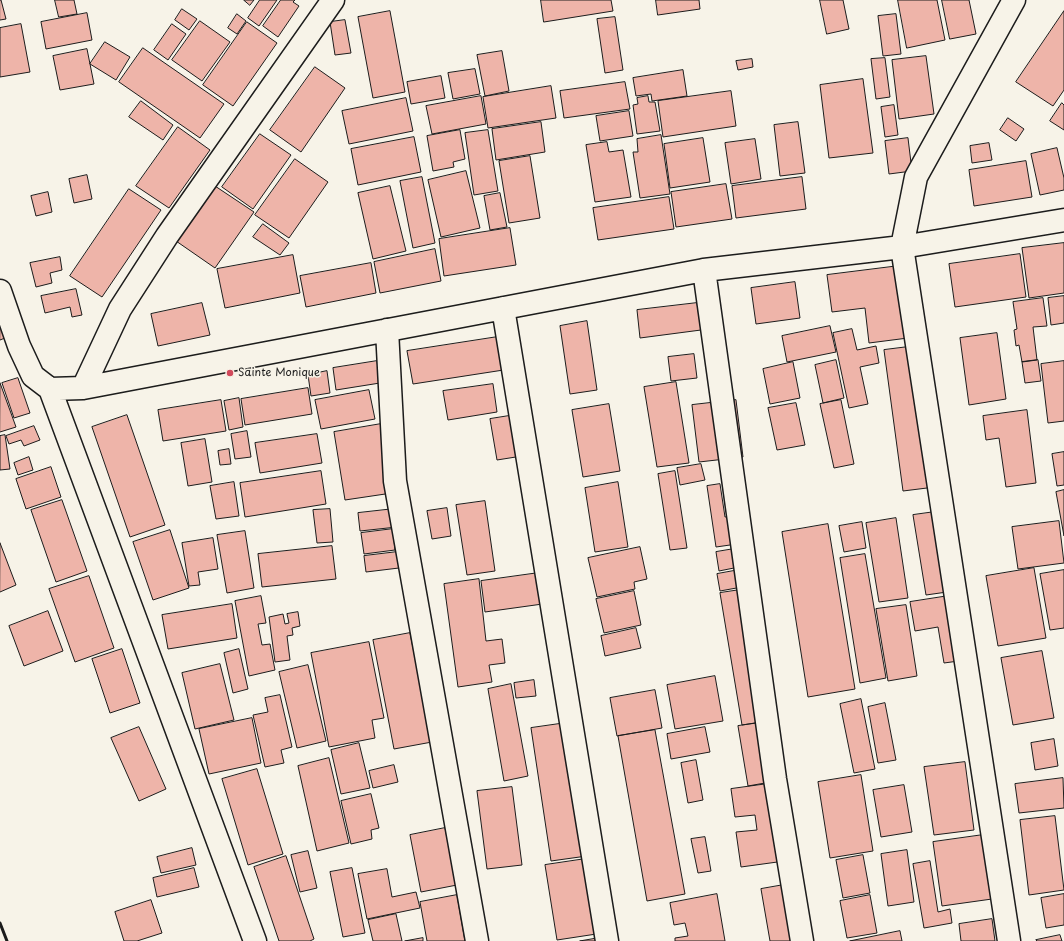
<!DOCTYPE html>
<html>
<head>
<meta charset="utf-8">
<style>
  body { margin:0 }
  canvas { display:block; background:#f7f3e8 }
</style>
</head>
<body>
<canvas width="1064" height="941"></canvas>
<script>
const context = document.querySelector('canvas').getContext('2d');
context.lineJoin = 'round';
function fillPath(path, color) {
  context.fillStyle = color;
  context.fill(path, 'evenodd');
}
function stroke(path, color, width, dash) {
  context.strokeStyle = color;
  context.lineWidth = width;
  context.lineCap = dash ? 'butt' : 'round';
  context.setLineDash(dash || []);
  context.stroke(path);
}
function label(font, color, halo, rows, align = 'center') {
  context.font = font + ' "Playpen Sans",sans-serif';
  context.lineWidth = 3;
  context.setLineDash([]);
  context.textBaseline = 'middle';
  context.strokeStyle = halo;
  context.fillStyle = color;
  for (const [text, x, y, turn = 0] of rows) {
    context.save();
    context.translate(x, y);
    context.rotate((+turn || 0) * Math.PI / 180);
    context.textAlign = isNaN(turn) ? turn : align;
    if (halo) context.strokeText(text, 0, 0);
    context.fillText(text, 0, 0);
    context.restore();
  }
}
const building = new Path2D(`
  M0,0H1L6,19L0,20Z
  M55,0H74L77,14L59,17Z
  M244,0H254L250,5Z
  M260,0H277L259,26L248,18Z
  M281,0H295L293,2L299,6L278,37L263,26Z
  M541,0H611L613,11L544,22Z
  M656,0H699L700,9L658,15Z
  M820,0H843L849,29L827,34Z
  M898,0H937L945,40L907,48Z
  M942,0H969L976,34L950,39Z
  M182,9L197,19L189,30L175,20Z
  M390,11L405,92L373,98L358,17Z
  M1064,11V90L1053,106L1016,82Z
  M87,13L92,40L46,49L41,22Z
  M237,14L246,21L237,34L228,28Z
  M896,14L901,54L883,56L878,16Z
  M615,17L623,70L605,73L597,19Z
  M345,20L351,53L335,55L330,22Z
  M200,21L230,42L202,81L172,60Z
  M247,22L277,43L233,106L203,85Z
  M21,24L30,72L0,77V28Z
  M172,24L186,34L168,60L154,50Z
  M105,42L130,57L116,80L90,64Z
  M143,48L224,104L200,138L119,82Z
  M87,49L94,84L60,90L53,56Z
  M502,51L509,91L485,96L477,55Z
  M926,56L934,114L899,119L892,60Z
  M885,58L890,97L876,99L871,59Z
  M752,59L753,67L738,70L736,61Z
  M315,67L345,88L301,152L270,130Z
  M475,69L480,94L453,99L448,73Z
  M683,70L687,96L652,101L651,94L636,96L633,78Z
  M441,76L445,98L411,104L407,82Z
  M863,79L873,153L829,158L820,85Z
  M625,82L630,109L564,118L560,91Z
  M551,86L556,118L488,128L483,97Z
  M731,91L736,126L663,137L658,101Z
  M481,96L486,124L432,134L426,106Z
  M648,96L649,102H655L660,131L637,134L633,105L638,104L637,98Z
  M406,98L413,131L349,144L342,111Z
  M141,101L173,125L163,140L129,117Z
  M1062,103L1064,105V130L1050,121Z
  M894,105L898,135L885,137L881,107Z
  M629,111L633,136L600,141L596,116Z
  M1008,118L1024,129L1016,141L1000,130Z
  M541,122L545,152L496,160L492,129Z
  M798,122L805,173L780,176L774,125Z
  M178,127L210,150L169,208L136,186Z
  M460,130L465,159L453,162L454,167L433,171L427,136Z
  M488,130L498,191L474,195L465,133Z
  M260,134L291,155L253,209L222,187Z
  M661,135L670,194L640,198L633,152H638L637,139Z
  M414,137L421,172L358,185L351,149Z
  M703,138L710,182L670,188L664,144Z
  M908,138L912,171L889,174L885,141Z
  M755,139L761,179L731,184L725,143Z
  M607,142L609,152L623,150L631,197L595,202L586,145Z
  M989,143L992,160L972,163L970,146Z
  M1057,148L1064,178V190L1040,195L1031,154Z
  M530,156L540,218L509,223L499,161Z
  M295,159L328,182L289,238L255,215Z
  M1026,161L1032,197L974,206L969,170Z
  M466,171L480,228L441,237L428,180Z
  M87,175L92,199L74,203L69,179Z
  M422,177L435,243L413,248L400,181Z
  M802,177L806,209L736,218L732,186Z
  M726,184L732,219L676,227L671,192Z
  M215,186L254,212L215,268L176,241Z
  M390,186L406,251L373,259L358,193Z
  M129,189L161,210L102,297L70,276Z
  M48,192L52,212L36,216L31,196Z
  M500,193L507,227L490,230L484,196Z
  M669,197L674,229L598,240L593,208Z
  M263,224L289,243L280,255L253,237Z
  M510,228L516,265L444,276L439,239Z
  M1064,243V293L1029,298L1022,248Z
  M435,249L441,281L380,293L374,262Z
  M1020,254L1026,297L955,307L949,264Z
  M293,255L300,293L225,308L217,269Z
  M60,257L62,270L50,273L52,283L36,287L30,263Z
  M371,263L376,293L306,307L300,276Z
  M899,266L908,338L869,343L865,308L832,312L827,275Z
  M795,282L800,318L756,324L751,288Z
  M76,289L82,315L72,317L70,307L45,313L41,296Z
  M1064,296V323L1051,325L1048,298Z
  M1043,298L1047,326L1033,327L1037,360L1022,362L1019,345L1016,346L1014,330L1017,329L1013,302Z
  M202,303L210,335L158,346L151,314Z
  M697,303L701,330L640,338L637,310Z
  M587,321L597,390L570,394L560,326Z
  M0,324L5,338L0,340Z
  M830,326L836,352L787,362L782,336Z
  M852,329L857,350L876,346L879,363L860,367L868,404L849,408L833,333Z
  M997,333L1006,399L969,405L960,338Z
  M504,336L510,369L413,384L407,351Z
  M916,346L935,487L903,491L884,350Z
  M694,354L697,378L671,381L668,357Z
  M836,360L844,398L823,403L815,365Z
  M1038,360L1041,381L1025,383L1022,362Z
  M377,361L380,383L336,390L333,368Z
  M1064,361V421L1048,423L1041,364Z
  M793,362L800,398L770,404L763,369Z
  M327,371L330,393L311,396L308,375Z
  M18,378L30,413L14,418L2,383Z
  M676,382L689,463L657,467L644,387Z
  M0,383L16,427L0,432Z
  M493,384L497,412L448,420L443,391Z
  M308,388L312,414L245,425L241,399Z
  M369,390L375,419L321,429L315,400Z
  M239,398L243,427L229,430L224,401Z
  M221,400L226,431L163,441L158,410Z
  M736,400L743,457L699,462L692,405Z
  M841,400L854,464L834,468L820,404Z
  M796,403L805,445L777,450L768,408Z
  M609,404L620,471L583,477L572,410Z
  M1027,410L1036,483L1006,487L999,438L986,440L983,416Z
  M127,415L165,525L130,537L92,427Z
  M515,415L522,456L497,460L490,419Z
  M381,424L392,493L345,500L334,432Z
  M34,426L40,440L24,446L21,440L9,444L6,436Z
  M247,431L251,457L235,459L231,434Z
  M317,434L322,463L260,473L255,443Z
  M5,435L10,469L0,470V436Z
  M205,439L212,482L188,486L181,443Z
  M229,449L231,464L220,465L218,451Z
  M1064,452V485L1057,486L1052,454Z
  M29,457L33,470L18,475L14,463Z
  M701,464L705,480L680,485L677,468Z
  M51,467L61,497L26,509L16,479Z
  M321,471L326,504L245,517L240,483Z
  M675,471L687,548L670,550L658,474Z
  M234,482L239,516L216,519L210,486Z
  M618,482L628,547L595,552L585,488Z
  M720,484L725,517L739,515L744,543L716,547L707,486Z
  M1064,490V536L1056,492Z
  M62,500L87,571L56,582L31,510Z
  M485,501L495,571L467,575L456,505Z
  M447,508L451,536L432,539L427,511Z
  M330,509L333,542L317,543L313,510Z
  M394,509L397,527L360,531L358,513Z
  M942,511L954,591L926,595L913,515Z
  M896,518L908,598L879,602L866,523Z
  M1059,521L1064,563L1018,569L1012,527Z
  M862,522L866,548L844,552L839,526Z
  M828,524L855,689L808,697L782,532Z
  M393,529L395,550L364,554L361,533Z
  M170,530L189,588L153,600L133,542Z
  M245,531L254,588L227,593L217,535Z
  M213,538L218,569L198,572L200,585L189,586L182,543Z
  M0,543L16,585L0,592Z
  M332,546L336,579L262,587L258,554Z
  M640,547L647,579L634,582L635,589L597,597L588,558Z
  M740,548L744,566L719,571L716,552Z
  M397,552L399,568L366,572L364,556Z
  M865,554L886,678L860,683L840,558Z
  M750,568L753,585L720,591L717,574Z
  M1034,568L1046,638L998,646L986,576Z
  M1064,570V628L1050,630L1040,574Z
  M553,571L557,602L485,612L481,581Z
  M89,576L114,648L75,662L49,589Z
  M479,579L486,641L502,639L505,663L489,665L492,682L458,687L444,584Z
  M753,588L774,720L742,725L720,593Z
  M634,591L641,625L604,633L596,599Z
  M955,595L966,660L944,663L938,627L915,631L910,602Z
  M261,596L266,623L258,624L262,645L270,644L275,670L249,676L235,601Z
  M232,604L237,638L168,649L162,615Z
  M906,605L917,676L888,681L876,609Z
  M48,611L63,651L24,666L9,626Z
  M298,612L300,626L292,628L293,635L287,636L290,660L275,662L269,617L283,614L285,624L289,623L287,614Z
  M636,628L641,648L605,656L601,636Z
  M410,633L432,742L394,749L373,640Z
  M369,642L384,718L372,720L375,738L329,747L311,653Z
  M122,649L140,703L110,713L92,659Z
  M239,649L248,689L233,693L224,653Z
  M1042,651L1054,718L1013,725L1001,658Z
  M220,664L234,720L195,729L182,673Z
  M308,665L326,741L297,748L279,672Z
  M715,676L723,721L675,729L667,685Z
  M534,680L536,696L516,698L514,683Z
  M511,684L528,776L504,781L488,689Z
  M655,690L662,728L617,736L610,698Z
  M280,695L292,747L281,750L284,763L265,767L253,715L268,712L265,698Z
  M861,699L875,769L854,773L840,704Z
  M885,703L896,760L878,763L868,707Z
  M252,718L261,763L209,774L199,729Z
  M773,721L782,780L748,786L738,726Z
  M573,722L594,855L551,861L531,728Z
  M139,727L166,789L139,801L111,738Z
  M705,727L710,752L671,759L667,734Z
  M655,730L685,894L647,901L618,736Z
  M1054,739L1058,766L1035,770L1031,743Z
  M359,743L370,788L341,794L331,750Z
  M329,758L349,843L317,851L298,766Z
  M696,760L703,800L688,803L681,763Z
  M965,762L974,830L934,835L924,767Z
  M394,765L398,782L373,788L369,771Z
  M257,769L283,854L248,865L222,779Z
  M861,775L873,851L830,858L818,782Z
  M1063,778L1064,808L1019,813L1015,784Z
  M782,782L792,860L741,867L736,832L757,830L755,815L735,817L731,789Z
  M904,785L912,832L881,837L873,790Z
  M512,787L522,865L487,869L477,791Z
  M371,794L379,828L371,830L372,839L351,844L341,801Z
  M1055,816L1064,890L1029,895L1020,820Z
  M445,828L457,885L421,892L410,835Z
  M983,835L992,899L942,906L933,842Z
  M705,837L711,871L698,873L691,839Z
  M192,848L196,865L161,873L157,857Z
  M907,850L914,902L888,906L881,854Z
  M308,851L317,888L300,892L291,855Z
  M863,855L870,893L843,898L836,860Z
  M286,856L314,939L310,941H279L254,867Z
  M592,858L603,933L557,940L545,865Z
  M930,861L938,912L950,909L952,923L924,928L913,864Z
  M194,868L199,887L157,897L153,878Z
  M352,868L365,933L343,937L330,872Z
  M387,869L392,897L416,892L420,908L367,919L358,874Z
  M795,883L805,941H770L761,889Z
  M717,894L725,941H675V938L688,936L685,923L674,925L670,903Z
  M1064,894V925L1046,928L1041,898Z
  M457,895L465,941H427L420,902Z
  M870,895L877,933L847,938L840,901Z
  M151,900L162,933L137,941H124L115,912Z
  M396,914L402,941H373L368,920Z
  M992,919L995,941H961L959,924Z
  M900,931L902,941H850Z
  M1060,935L1062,941H1037L1036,940Z
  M605,937L606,941H580Z
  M423,938V941H405Z`);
fillPath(building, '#eeb4a9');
stroke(building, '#1c1c1c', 1);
const minor = new Path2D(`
  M704,270L775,779L802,941
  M0,291L19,346L33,376L50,389L255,941
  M503,308L607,941
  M387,330L395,481L477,941
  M83,388L120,309L167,236L333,0
  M50,389L83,388L704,270L902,247L1064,220
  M1009,941L902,247L916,177L1014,0`);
stroke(minor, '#1c1c1c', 25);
stroke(minor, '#f7f3e8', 22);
stroke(new Path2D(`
  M0,923L7,941`), '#1c1c1c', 3);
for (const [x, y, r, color] of [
  [230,373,4,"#d1495b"]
]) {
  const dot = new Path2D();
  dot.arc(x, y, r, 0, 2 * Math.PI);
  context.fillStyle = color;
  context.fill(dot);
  stroke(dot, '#f7f3e8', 1.5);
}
label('11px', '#1c1c1c', '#f7f3e8', [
  ["Sainte Monique",238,373]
], 'left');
</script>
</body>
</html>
